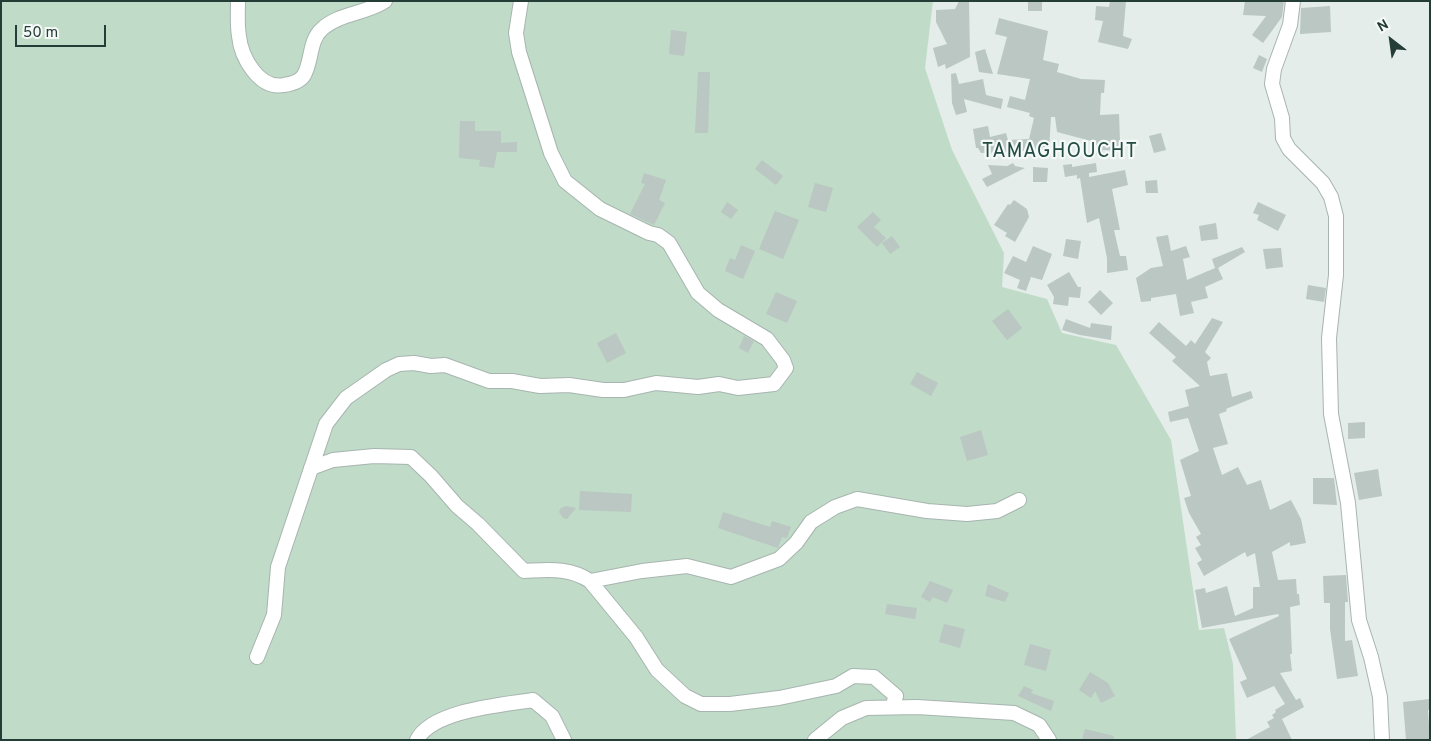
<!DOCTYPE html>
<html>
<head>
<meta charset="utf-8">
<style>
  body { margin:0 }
  #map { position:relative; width:1431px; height:741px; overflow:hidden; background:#e4ede9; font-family:Overpass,sans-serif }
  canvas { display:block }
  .frame { position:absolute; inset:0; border:2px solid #253d37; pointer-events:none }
  .north { position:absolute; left:1366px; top:15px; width:50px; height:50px; -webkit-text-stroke:4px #f5f9f7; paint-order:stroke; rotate:330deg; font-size:14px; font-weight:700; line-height:20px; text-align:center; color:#253d37 }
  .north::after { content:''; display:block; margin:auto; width:18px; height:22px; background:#253d37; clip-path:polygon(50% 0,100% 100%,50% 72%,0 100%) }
  .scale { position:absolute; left:15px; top:25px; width:91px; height:22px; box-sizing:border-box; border:2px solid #253d37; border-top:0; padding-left:6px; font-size:15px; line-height:18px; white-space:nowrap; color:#253d37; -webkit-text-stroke:4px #f5f9f7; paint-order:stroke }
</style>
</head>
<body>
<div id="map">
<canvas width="1431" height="741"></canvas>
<div class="frame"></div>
<div class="north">N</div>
<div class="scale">50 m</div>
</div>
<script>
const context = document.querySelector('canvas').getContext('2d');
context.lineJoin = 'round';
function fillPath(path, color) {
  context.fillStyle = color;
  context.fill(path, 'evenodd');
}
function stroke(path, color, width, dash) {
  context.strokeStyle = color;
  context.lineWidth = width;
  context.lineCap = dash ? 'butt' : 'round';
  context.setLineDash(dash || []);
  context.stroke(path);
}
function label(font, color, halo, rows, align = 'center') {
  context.font = font + ' Overpass,sans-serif';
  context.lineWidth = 4.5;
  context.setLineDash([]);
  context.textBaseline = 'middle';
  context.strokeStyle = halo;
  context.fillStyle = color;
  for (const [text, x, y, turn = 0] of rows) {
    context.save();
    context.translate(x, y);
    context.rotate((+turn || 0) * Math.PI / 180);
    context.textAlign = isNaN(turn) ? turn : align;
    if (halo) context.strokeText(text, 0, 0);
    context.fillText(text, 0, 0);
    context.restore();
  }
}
fillPath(new Path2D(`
  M1,1H933L925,68L952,150L1004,253L1002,287L1047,299L1062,333L1116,345L1171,440L1199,630L1224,628L1233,664L1236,740H1Z`), '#c0dbc7');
fillPath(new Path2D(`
  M959,1H969L970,57L946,69L945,64L938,67L933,48L947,44L936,22V10L955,9Z
  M1028,1H1042V11H1028Z
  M1110,1H1126L1123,36L1132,39L1128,49L1098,42L1103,21L1095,20L1096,6L1109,7Z
  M1245,1H1284L1282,17L1263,43L1252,35L1266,16L1243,15Z
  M1330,6L1331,32L1300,34L1301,8Z
  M999,18L1048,31L1043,60L1059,64L1057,72L1081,79L1105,80L1104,93H1101L1100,115L1119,114L1120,141H1124L1123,151L1103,150V155L1090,154L1091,141L1057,132L1055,117H1051L1049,150L981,153L978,148H976L973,129L988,126L990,137L1006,133L1008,140L1029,139L1034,118L1029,116L1030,113L1007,107L1010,96L1025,100L1030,79L997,74L1007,37L995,34Z
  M671,30L687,32L684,56L669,54Z
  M985,49L993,74L979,72L975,52Z
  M1259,55L1267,59L1262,72L1253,68Z
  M698,72H710L708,133H695Z
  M956,73L959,84L983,79L986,95L1003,99L1001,109L964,99L967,112L956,115L952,103L951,74Z
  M460,121H475V131H501V143L517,142V152H497L494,168L479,166L480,160L459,158Z
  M1161,133L1166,150L1154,153L1149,136Z
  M762,160L783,176L776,185L755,169Z
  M1013,163L1015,166L1025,168L987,187L982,179L992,174L988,165L1007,166Z
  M1096,163L1097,172L1089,173V177L1125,170L1128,185L1112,189L1120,230H1114L1120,256H1126L1128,270L1107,273V258L1099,218L1087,223L1080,178L1077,179V175L1065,177L1063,165L1072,164V167Z
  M1033,167L1048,168L1047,182H1033Z
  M644,173L666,180L659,200L665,203L654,225L630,214L645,184L641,183Z
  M1157,180L1158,193H1146L1145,181Z
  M815,183L833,188L826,212L808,207Z
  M1014,200L1027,209L1029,217L1015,242L1005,236L1007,233L994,225L1008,204L1010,205Z
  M727,202L738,210L731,219L721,212Z
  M1258,202L1286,215L1278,231L1257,220L1259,215L1253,213Z
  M775,211L799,220L783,259L759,249Z
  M873,212L881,220L874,227L886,238L877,247L857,227Z
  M1216,223L1218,239L1201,241L1199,226Z
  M1168,235L1171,251L1186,246L1190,257L1183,259L1187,280L1215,268L1212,259L1242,247L1245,252L1218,268L1223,279L1205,287L1208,298L1191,302L1194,313L1180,316L1176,294L1151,298V301L1141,302L1136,278L1151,268L1163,266L1156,237Z
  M892,236L900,247L890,254L882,243Z
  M1066,239L1081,241L1078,259L1063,256Z
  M741,245L755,251L743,279L725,271L730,258L735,260Z
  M1033,246L1052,254L1042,280L1031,277L1026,291L1017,288L1020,280L1004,273L1013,256L1026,262Z
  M1281,248L1283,267L1266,269L1263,249Z
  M1069,272L1078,287H1081L1080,298L1069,297L1068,306L1053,304L1054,297L1047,285Z
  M1308,285L1326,288L1324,302L1306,299Z
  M1100,290L1113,303L1101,315L1088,302Z
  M776,292L797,301L787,323L766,314Z
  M1008,309L1022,328L1007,340L992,321Z
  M1212,318L1223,322L1205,352L1211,358L1207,362L1210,376L1227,373L1232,397L1251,391L1253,398L1226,409L1227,411L1219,414L1228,444L1213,448L1222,475L1238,467L1247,485L1261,480L1270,510L1291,500L1301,519L1306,543L1290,546V542L1272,552L1278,580L1296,579L1297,594H1299L1300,605L1290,607L1292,654H1290L1292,671L1280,673L1296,700L1300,698L1304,707L1282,719L1292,740H1246L1270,727L1267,722L1274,718L1272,715L1276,712L1275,710L1285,704L1274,686L1247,698L1240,682L1247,679L1229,639L1279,616L1278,614L1202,628L1195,590L1205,588L1206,593L1227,586L1235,616L1253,608V587H1260L1255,553L1247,557L1245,552L1204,576L1197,563L1202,560L1195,548L1201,545L1196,537L1201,534L1189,513L1184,498L1191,496L1180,460L1199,451L1188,418L1170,422L1168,412L1189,406L1185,390L1200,386L1172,361L1176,357L1149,333L1159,322L1186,346L1191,340L1195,344Z
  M1066,319L1090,328L1091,323L1112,326L1111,340L1080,335L1062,330Z
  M616,333L626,353L607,363L597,343Z
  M744,336L754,341L748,353L739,348Z
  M917,372L938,383L931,396L910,384Z
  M1365,422V438L1348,439V423Z
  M981,430L988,455L967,461L960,437Z
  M1378,469L1382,496L1359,500L1354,473Z
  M1313,478H1334L1337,505L1313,504Z
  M580,491L632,494L631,512L579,510Z
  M566,506L576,508L567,519L563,518L559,512L561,508Z
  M723,512L770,527L772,521L791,527L787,538L782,537L778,548L718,528Z
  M1346,575L1348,602H1345V641L1352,640L1358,676L1337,679L1330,629V603H1324L1323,576Z
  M930,581L953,590L947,603L933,597L930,602L921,597Z
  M988,584L1009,593L1005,602L985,596Z
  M887,604L917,608L915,619L885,614Z
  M944,624L965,629L960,648L939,642Z
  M1030,644L1051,650L1046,671L1024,665Z
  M1090,672L1108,683L1115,696L1101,703L1095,691L1091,698L1079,690Z
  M1024,686L1033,690L1031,693L1054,701L1051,711L1018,696Z
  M1430,699V710H1428L1430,740H1406L1403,702Z
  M1085,729L1114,736V740H1082Z`), '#bac7c2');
const minor = new Path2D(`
  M238,1C238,13 237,25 239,36C241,57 259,90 284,85C291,84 300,82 304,75C312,62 309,40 322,29C339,13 366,14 385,1
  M1293,1L1290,25L1274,69L1272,84L1282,118L1283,138L1289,149L1323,183L1331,197L1336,216V275L1329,338L1331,414L1348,503L1359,620L1371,657L1380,697L1382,740
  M311,468L333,460L374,456L411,457L431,476L457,506L478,524L524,571C548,570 569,567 590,581L636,637L657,670L685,696L701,704H730L779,698L836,686L853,676L874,677L896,696L892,707
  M590,581L642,571L687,566L731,577L779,559L796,543L811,522L835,507L857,499L927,511L967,514L997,511L1019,500
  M257,657L274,615L278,567L326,424L346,398L386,370L399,364L414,363L431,366L445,365L489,381H512L540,386L569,385L603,390H624L656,383L698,387L719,384L738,388L774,384L786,368L783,360L767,339L718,310L698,293L669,243L658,235L649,233L600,209L565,181L551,153L519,52L516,33L521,1
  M417,740C432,710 503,705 533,700L552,716L564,740
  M815,740L842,718L866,708L917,707L1014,713L1039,725L1049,740`);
stroke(minor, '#a7b5b0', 16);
stroke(minor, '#fff', 14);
context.letterSpacing = '1px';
label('20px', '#234d43', '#f5f9f7', [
  ["TAMAGHOUCHT",1060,153]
]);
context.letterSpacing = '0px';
</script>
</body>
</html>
